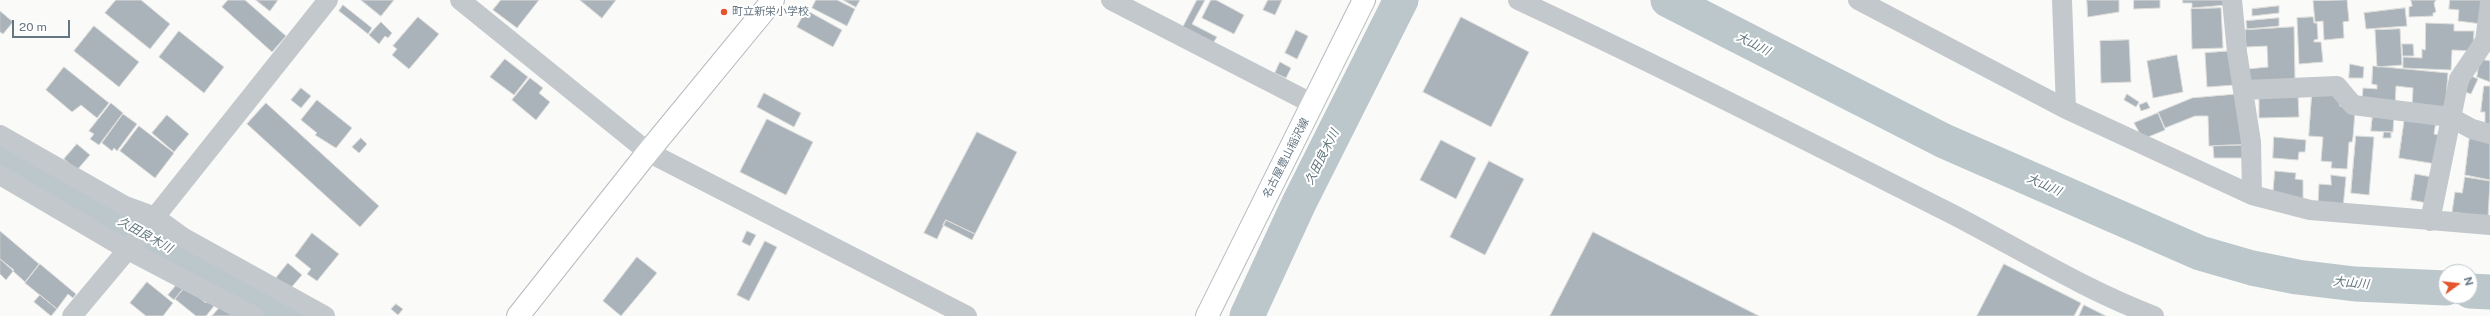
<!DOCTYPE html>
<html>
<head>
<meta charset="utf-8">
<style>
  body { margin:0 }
  #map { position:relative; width:2490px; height:316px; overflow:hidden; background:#fafaf8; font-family:"Public Sans",sans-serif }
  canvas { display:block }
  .north { position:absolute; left:2438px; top:264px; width:40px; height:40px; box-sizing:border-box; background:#fff; border:1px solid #c1c8cd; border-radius:50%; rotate:75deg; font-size:11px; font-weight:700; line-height:16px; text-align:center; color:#657683 }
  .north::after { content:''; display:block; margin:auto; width:14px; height:18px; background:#e4572e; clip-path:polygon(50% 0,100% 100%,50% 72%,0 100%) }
  .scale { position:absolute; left:12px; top:20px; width:58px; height:18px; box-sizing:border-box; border:2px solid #657683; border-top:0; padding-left:5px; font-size:12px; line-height:14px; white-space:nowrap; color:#657683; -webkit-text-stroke:3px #fff; paint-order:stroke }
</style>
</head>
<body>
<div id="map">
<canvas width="2490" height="316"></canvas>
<div class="north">N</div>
<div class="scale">20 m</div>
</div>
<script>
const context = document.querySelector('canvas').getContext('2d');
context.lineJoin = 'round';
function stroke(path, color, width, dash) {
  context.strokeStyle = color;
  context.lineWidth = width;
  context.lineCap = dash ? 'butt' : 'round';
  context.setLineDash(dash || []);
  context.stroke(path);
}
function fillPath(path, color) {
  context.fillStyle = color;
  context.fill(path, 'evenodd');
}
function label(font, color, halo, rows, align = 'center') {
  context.font = font + ' "Public Sans","Noto Sans JP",sans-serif';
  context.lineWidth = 4;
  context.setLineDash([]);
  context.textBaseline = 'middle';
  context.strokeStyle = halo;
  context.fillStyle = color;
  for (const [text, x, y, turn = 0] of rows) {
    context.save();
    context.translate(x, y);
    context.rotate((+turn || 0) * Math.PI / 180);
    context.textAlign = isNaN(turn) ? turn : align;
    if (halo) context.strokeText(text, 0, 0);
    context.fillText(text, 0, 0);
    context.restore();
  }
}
stroke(new Path2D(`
  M1668,0L1944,141L2200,253L2252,268L2297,277L2355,284L2446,288
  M0,154L290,316
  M2470,291L2490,292
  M1247,316L1299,203L1401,0`), '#bbc7cb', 35);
const building = new Path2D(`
  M116,0H141L170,24L150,49L105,13Z
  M228,0H245L286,36L272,52L222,7Z
  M256,0H278L270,11Z
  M361,0H394L381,16Z
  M501,0H539L517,28L493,10Z
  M580,0H616L602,18Z
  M816,0H837L855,9L847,26L812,8Z
  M843,0H860L856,7Z
  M1197,0H1205L1192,24L1217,37L1213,43L1183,27Z
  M1211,0H1216L1244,15L1234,34L1202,18Z
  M1268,0H1282L1275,15L1263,10Z
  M2087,0H2119V12L2088,17Z
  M2134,0H2160V8L2134,9Z
  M2183,0H2226V5L2192,8V3H2183Z
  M2347,0L2349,21L2343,22L2344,38L2324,40L2323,21L2315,22L2313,1Z
  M2411,0H2436L2434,3L2436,12L2433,13V16L2409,17V7L2412,6Z
  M2450,0H2485L2482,24L2458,21L2459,10L2449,9Z
  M343,5L372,28L368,34L339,11Z
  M2279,6V13L2252,16V9Z
  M2221,8L2223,48L2192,49L2191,9Z
  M2405,8L2407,26L2366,29L2364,13Z
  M806,10L842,30L833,47L797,27Z
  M0,11L13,22L3,34L0,32Z
  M418,17L439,34L409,69L392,55L397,49L393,46Z
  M1461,17L1529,52L1491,127L1423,92Z
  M2313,17L2314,23H2317L2318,39L2314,40V42H2321L2323,62L2299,64L2297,18Z
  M2279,18V26L2247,29L2246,21Z
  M381,22L392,33L388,38L385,36L379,44L369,35Z
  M2426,23L2454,24V31H2474L2473,51L2452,50L2451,70L2403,68V57L2422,58V49L2425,50Z
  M94,26L139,62L119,87L74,51Z
  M2294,27L2295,80L2249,84L2248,69L2268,67L2267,46L2246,47L2245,30Z
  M2400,29L2402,65L2377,67L2375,30Z
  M1296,30L1308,36L1297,59L1285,53Z
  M179,31L224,67L204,93L159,57Z
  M2129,40L2131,82L2101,83L2100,41Z
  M2402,44H2413L2414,56H2403Z
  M2232,51L2234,85L2207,87L2205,53Z
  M2177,55L2183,92L2153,98L2147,61Z
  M505,59L528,77L514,95L490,77Z
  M2480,59L2490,61V82L2477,77Z
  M1280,62L1291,68L1286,78L1275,73Z
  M2350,64L2364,67L2363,78H2349Z
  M2373,66L2448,73L2445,111L2412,108L2413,88L2396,86L2395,106L2362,103L2363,88L2377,89V85L2372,84Z
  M64,67L109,103L97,118L81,105L72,112L46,90Z
  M2471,76L2478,79L2471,94L2465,92Z
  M530,78L543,88L539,93L550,102L536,120L512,100Z
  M2484,86H2490V128L2485,124V112H2481Z
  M301,88L311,96L301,108L291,100Z
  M764,93L801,113L794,127L757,107Z
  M2312,93L2338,95L2340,106L2355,111L2353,137L2352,142H2349L2347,169L2331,168L2332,162L2321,161L2323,137L2309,136Z
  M2127,94L2139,102L2136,107L2124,100Z
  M2240,94L2243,145L2209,146L2208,116H2195L2165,128L2158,112L2192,98Z
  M2298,95L2299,117L2259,118V96Z
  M317,100L352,128L336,148L315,135L317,133L301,120Z
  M2147,102L2150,108L2141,111L2139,105Z
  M111,103L123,113L99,145L90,139L94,134L89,131Z
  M266,103L379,206L360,227L247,124Z
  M2158,113L2165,130L2143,139L2134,123Z
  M2373,113L2394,114L2393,132L2371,131Z
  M123,114L137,124L117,151L114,148L112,151L102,143Z
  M167,115L189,134L174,152L152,133Z
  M2405,116L2436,121L2434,134L2439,135L2436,164L2399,158Z
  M767,119L813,142L786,195L740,172Z
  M139,126L174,153L155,178L120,151Z
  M977,132L1017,152L975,234L946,220L937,239L924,233Z
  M2384,132H2391V138H2383Z
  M2470,134L2490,139V180L2465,175Z
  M2356,136L2374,137L2369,195L2351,193Z
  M2274,137L2306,140L2305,152H2299L2298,160L2273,158Z
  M361,138L367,144L359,153L352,147Z
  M1441,140L1476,158L1456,199L1420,180Z
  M77,144L90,155L77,170L64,159Z
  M2243,145L2247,158H2214L2213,146Z
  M1489,161L1524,179L1485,255L1450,237Z
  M2275,171L2296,173L2295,179L2303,180V199L2273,195Z
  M2415,174L2432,177L2427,203L2411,200Z
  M2331,175L2346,177L2343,208L2318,205L2319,184L2331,185Z
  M2465,177L2490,181L2488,217L2452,212L2455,192L2462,193Z
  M946,220L975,234L972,240L943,225Z
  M0,231L39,264L25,282L0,259Z
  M747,231L756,235L750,246L742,242Z
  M1593,232L1759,316H1550Z
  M312,233L339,254L317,281L307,274L311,269L295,256Z
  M765,241L777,247L749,301L737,295Z
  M637,257L657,273L621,316L603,301Z
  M0,259L14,270L6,280L0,274Z
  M288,263L302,275L290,289L276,278Z
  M40,264L76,294L73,298L68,294L57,309L25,283Z
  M2004,264L2081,303L2074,316H1977Z
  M147,282L173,303L163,316H146L130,303Z
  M178,283L184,288L174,300L168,295Z
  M185,287L206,303L208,300L214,306L206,316H196L175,299Z
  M40,295L57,309L51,316L34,302Z
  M396,304L403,309L398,315L391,309Z
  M2084,305L2106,316H2079Z
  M221,306L237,316H212Z`);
fillPath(building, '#aab3b9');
stroke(building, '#dcdcda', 1);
const secondary = new Path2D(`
  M518,316L648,152L773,0
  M1207,316L1364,0`);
stroke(secondary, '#b3babf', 24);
stroke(new Path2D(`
  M460,0L648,152L967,316
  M1111,0L1313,104
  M1518,0C1664,68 1807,141 1950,213C2018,248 2083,289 2154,316
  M1858,0L2066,109L2252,195L2310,210L2490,225
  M2062,0L2066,109
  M2232,0L2237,52L2251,142L2252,195
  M2244,90L2337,86L2353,105L2450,117L2472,129L2490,134
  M0,135L125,206L155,217L184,238L325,316
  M0,175L126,249L254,316
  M2430,221L2459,79L2485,41L2490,3
  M72,316L155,217L328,0`), '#c3c8cc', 20);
stroke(secondary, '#fff', 22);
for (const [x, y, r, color] of [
  [724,12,4,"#e4572e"]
]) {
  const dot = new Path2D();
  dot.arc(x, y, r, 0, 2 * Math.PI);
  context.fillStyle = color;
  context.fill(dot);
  stroke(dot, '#fff', 1.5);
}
label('11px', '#657683', '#fff', [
  ["町立新栄小学校",732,12]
], 'left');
label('11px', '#657683', '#fff', [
  ["名古屋豊山稲沢線",1286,158,-63]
]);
label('italic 12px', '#60757c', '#fff', [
  ["大山川",1753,44,27],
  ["久田良木川",1322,157,-63],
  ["大山川",2044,185,24],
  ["久田良木川",145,235,29],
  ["大山川",2351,283,5]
]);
</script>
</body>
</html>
